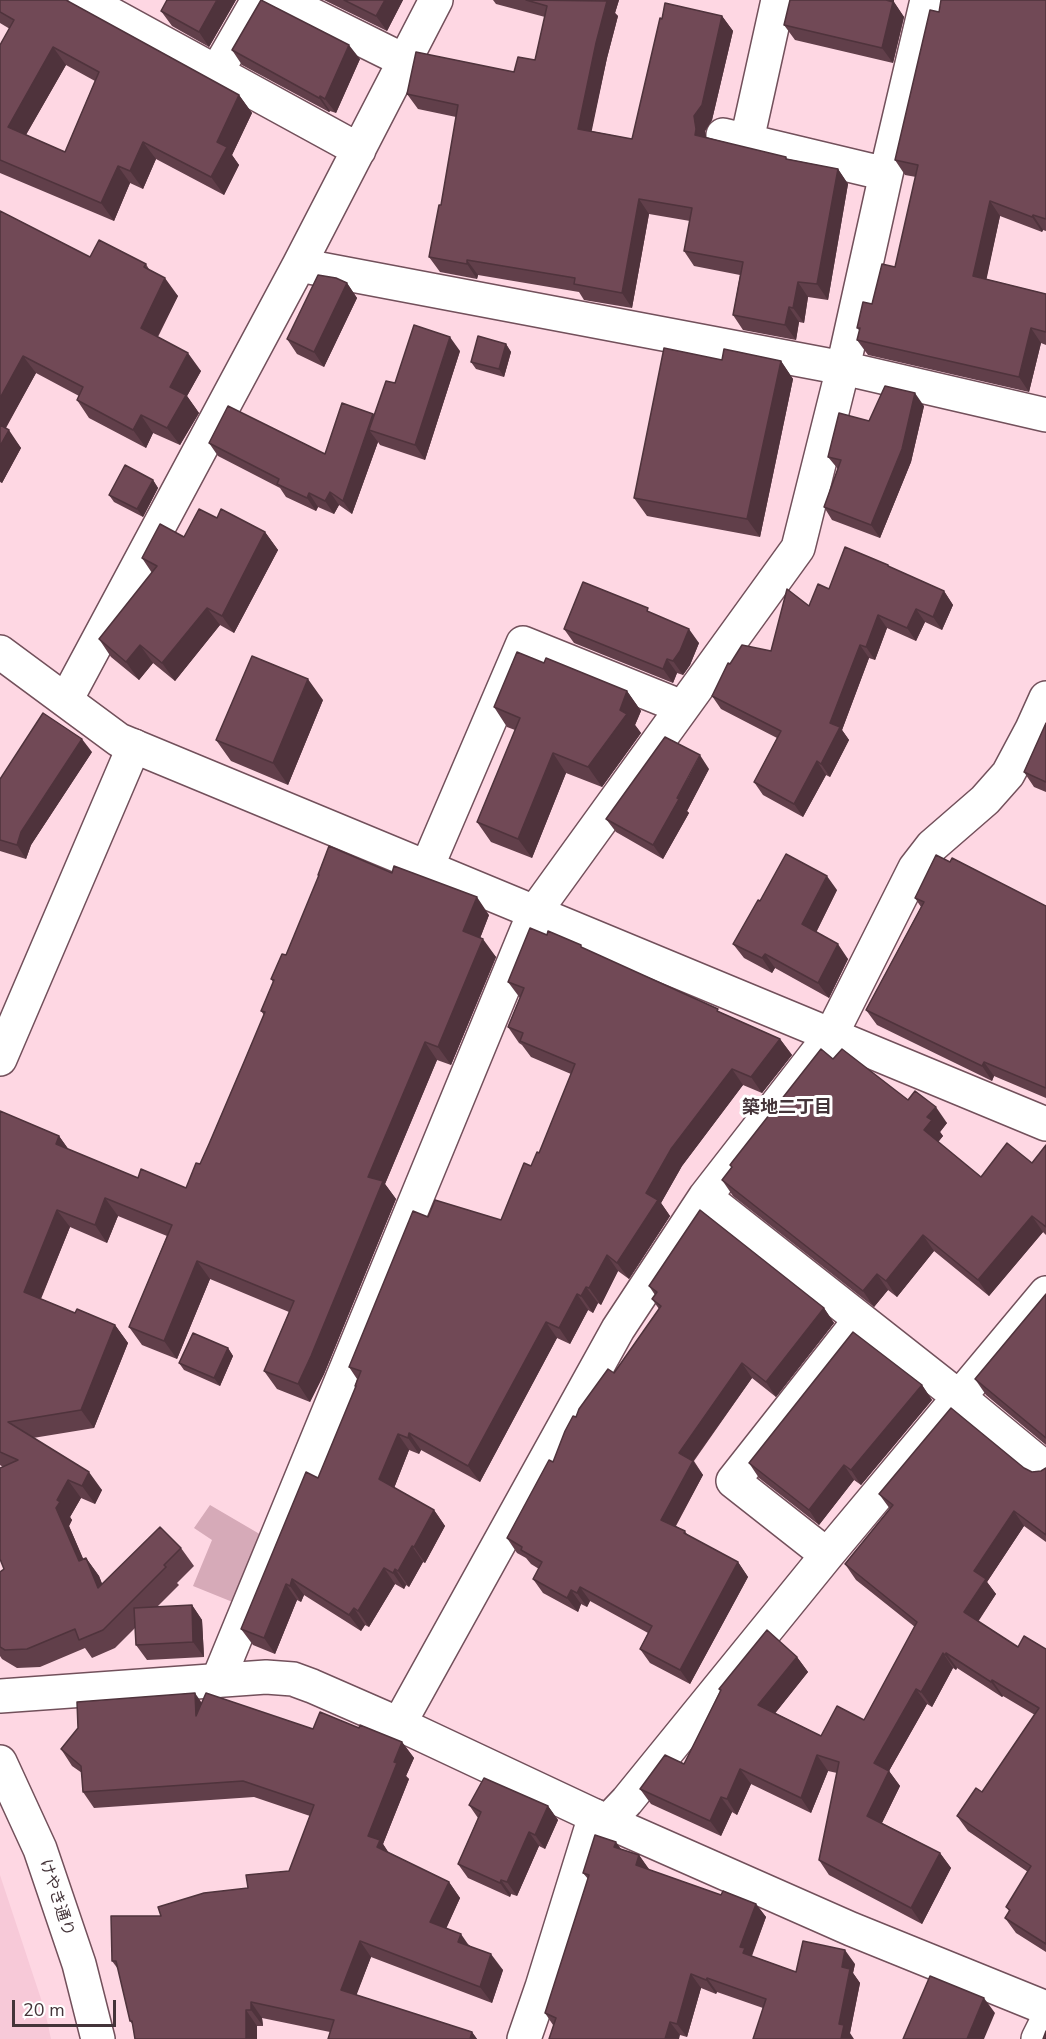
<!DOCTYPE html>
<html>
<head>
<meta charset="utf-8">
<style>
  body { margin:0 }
  #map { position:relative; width:1046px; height:2039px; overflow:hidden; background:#fed7e3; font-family:"Nunito Sans",sans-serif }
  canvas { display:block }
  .scale { position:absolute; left:12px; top:2000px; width:104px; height:27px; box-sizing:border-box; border:3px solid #443439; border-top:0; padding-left:8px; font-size:18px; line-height:21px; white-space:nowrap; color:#443439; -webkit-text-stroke:4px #fff; paint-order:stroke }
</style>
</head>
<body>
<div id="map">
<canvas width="1046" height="2039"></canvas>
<div class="scale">20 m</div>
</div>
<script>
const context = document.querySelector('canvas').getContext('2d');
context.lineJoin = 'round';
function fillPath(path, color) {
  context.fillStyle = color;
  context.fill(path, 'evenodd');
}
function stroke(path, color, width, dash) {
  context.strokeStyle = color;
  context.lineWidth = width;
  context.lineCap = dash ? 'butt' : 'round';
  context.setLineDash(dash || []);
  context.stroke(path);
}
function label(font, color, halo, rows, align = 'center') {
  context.font = font + ' "Nunito Sans","Noto Sans JP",sans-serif';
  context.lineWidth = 6;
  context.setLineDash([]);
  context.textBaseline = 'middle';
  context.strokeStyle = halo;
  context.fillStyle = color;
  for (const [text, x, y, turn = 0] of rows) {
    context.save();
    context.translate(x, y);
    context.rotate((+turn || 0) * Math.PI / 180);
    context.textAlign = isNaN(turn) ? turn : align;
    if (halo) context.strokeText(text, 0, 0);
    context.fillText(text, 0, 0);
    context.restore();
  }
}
fillPath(new Path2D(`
  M0,1875L45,2011L51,2039H0Z`), '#f7c9d8');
fillPath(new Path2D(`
  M210,1505L263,1536L235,1603L193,1586L212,1540L194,1528Z`), '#d6aab8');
const minor = new Path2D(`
  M85,0L359,150
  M282,0L405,61
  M216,73L258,0
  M723,135L886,174
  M747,140L778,0
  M299,265L843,368L1046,415
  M66,700L299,265L436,0
  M427,867L523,643L682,707
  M0,1059L134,746
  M705,1197L959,1397L1046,1469
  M827,1555L733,1481L860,1320
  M218,1680L534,913L798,548L843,368L886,174L927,0
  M399,1724L618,1329L705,1197L831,1035L915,868L932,846L985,800L1008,774L1032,729L1046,698
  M609,1820L627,1801L827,1555L1046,1293
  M524,2039L542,1987L595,1816
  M1038,2039L1046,2023`);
const tertiary = new Path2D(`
  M0,652L119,740L1046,1124
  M0,1696L266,1677L293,1679L312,1686L399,1724L595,1816L851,1929L1046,2008
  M0,1762L40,1849L79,1964L98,2039`);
stroke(minor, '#72505b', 36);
stroke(tertiary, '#72505b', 36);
stroke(minor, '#fff', 33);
stroke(tertiary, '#fff', 33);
fillPath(new Path2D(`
  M0,0L239,95L252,113L232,155L239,165L224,195L156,159L143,189L130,183L114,221L0,173V45L10,29L0,23ZM66,65L95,81L65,152L26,135Z
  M236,0L209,47L172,26L161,11Z
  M324,0H403L387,31Z
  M493,0H619L615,13L618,16L607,58L591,131L632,139L722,16L733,31L712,120L705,131L706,137L788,159L838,169L848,184L828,300L808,297L804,323L799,322L796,340L743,330L733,315L740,275L694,266L684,251L690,221L649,214L632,308L584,300L579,292L478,275L477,279L440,272L429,257L441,205L456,117L418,109L407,94L514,72L535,60L545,17L496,4Z
  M1046,0V231L1043,230L1042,232L1000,216L986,279L1046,294V345L1041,343L1029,392L868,355L857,340L860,331L857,328L895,267L916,177L905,175L895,160L939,12Z
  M894,2L904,17L893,63L795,40L784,25Z
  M232,50L360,59L336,113L330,111L329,112L242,65Z
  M0,211L90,257L146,264L150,271L178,296L158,337L201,371L187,396L199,413L180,445L153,433L146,448L89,418L77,400L79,396L36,373L6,428L21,448L2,483L0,482Z
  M347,283L357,298L324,367L297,354L287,339Z
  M506,344L511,352L504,377L476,369L471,362Z
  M460,351L425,460L380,445L378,442L352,514L339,505L334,514L318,507L316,511L286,497L280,488L218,456L209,443L325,454L373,414L374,415L395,383Z
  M722,360L781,361L793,379L760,537L647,516L634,498Z
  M924,406L911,462L880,538L832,520L824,507L838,469L828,457L869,421Z
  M153,480L158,488L143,517L114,502L109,495Z
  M265,532L278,550L234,633L220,625L175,681L153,663L139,680L111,657L99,639L152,573L142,558L184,537Z
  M888,565L890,567L944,591L953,605L942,630L925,622L916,641L887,628L875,660L869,658L842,730L849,740L830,777L826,775L803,817L763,795L754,782L777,738L721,709L712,696L730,664L771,651L809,606L829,589Z
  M651,613L699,643L690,665L683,675L677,673L673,683L574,643L564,629Z
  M544,663L627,691L641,711L635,725L641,733L602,787L566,773L532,858L491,842L477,822L515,730L507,727L494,707Z
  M323,700L288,785L231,761L216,740Z
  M1046,723V792L1034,787L1024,772Z
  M92,752L31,845L26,859L0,851V779Z
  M709,769L687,811L689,813L663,859L616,832L606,819Z
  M950,862L1046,906V1098L994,1076L992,1081L877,1025L866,1010L921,907L915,898Z
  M318,875L489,915L480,938L496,957L451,1065L437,1060L385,1184L396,1199L324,1374L310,1402L277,1389L264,1371L289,1312L210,1279L177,1359L142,1345L129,1327L167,1236L118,1216L107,1243L70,1227L41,1299L75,1313L115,1325L128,1343L94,1428L33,1438L102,1490L95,1504L81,1498L70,1517L72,1520L69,1526L83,1559L86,1558L99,1576L102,1584L181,1548L194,1566L177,1583L179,1585L157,1607L192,1605L202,1620L204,1657L147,1660L136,1645L135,1628L115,1648L92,1658L85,1648L40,1667L17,1668L2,1659L0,1656V1572L4,1569L3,1467L0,1465V1111L59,1136L68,1149L138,1178L186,1188L200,1164L209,1144L264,1015L261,1011L273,982L271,979L286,955L319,876Z
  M837,890L816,932L848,959L829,998L775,968L772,973L744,958L733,944L760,901Z
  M547,935L583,948L722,1013L780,1039L792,1055L762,1093L743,1085L682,1166L661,1203L670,1216L629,1279L618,1271L601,1305L598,1303L593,1313L588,1310L570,1344L557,1338L480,1482L421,1450L419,1454L409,1450L394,1488L434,1510L445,1526L425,1563L423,1562L409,1587L406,1585L404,1589L395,1584L369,1627L365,1625L361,1631L304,1595L301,1602L297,1600L275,1654L253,1645L241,1629L318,1478L356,1387L355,1386L357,1379L349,1367L428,1217L501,1220L539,1153L571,1074L531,1057L522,1045L519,1043L508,1027L520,998L508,982Z
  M833,1059L908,1100L947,1123L940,1132L943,1136L938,1142L981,1177L1032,1163L1046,1145V1235L1043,1232L989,1296L934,1251L897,1297L888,1290L874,1307L733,1196L722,1180Z
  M649,1286L824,1308L834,1323L776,1397L752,1378L694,1461L703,1475L676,1526L685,1531L688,1536L738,1562L748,1577L690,1684L650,1663L640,1649L648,1633L590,1601L587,1607L581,1604L578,1612L543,1593L533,1579L539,1569L531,1564L526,1558L517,1553L507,1538L553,1462L576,1417L614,1373L659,1309L652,1299L655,1295Z
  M1046,1294V1445L986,1395L975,1379Z
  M228,1348L233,1356L220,1386L184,1370L179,1363Z
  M922,1385L932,1400L861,1485L854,1480L819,1525L759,1478L749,1463Z
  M1024,1468L1032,1472L1041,1471L1046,1468V1542L1024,1526L987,1582L996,1594L978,1622L1018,1647L1046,1649V1952L1016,1933L1005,1918L1009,1911L1006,1907L1028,1872L968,1831L957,1816L982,1792L1035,1715L1003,1696L1002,1697L957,1668L956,1670L953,1668L932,1707L927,1704L889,1771L900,1786L882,1823L940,1853L951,1868L922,1924L829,1875L819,1860L837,1773L828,1771L811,1813L751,1784L737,1815L732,1812L721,1836L651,1804L640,1789L684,1764L720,1691L719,1689L797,1657L808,1672L775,1713L821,1736L864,1720L915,1627L856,1580L845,1564L890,1509L879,1494Z
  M202,1703L313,1729L359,1728L402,1742L414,1758L406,1776L409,1779L383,1844L389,1853L449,1882L460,1898L446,1928L503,1970L492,2003L371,1957L356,1995L472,2032L477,2039H328L330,2032L262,2018L263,2026H257V2039H135L133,2025L130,2021L118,1969L112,1961L161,1916L248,1888L289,1871L310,1816L254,1797L94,1808L83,1792L82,1773L72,1766L61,1749Z
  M469,1805L548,1806L558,1820L545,1849L539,1846L517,1896L511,1894L510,1897L468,1878L458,1864L478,1818Z
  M621,1849L639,1855L649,1870L721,1895L756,1904L766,1917L752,1956L796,1972L855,1964L853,1973L860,1983L850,2033L763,2008L717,1992L716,1994L701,1988L687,2037L680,2035L553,2025L545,2013L588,1879L583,1873Z`), '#613f4a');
fillPath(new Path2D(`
  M217,0H236L209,47L199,32Z
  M385,0H403L387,31L376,16Z
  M604,0H619L615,13L618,16L607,58L589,144L578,129Z
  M881,0H894V2L904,17L893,63L882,48Z
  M722,16L733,31L712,120L705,131L707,144L695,135L694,116Z
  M349,45L360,59L336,113L325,99Z
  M53,47L66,65L20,145L8,127Z
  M239,95L252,113L232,155L239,165L224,195L211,177L217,142Z
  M320,96L330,111L329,112L319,98Z
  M143,142L156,159L143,189L130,171Z
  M118,166L130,183L114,221L101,203Z
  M838,169L848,184L828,300L817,284Z
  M639,199L649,214L632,308L622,293Z
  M990,201L1000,216L984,291L973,276Z
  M1033,215L1043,230L1042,232L1032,217Z
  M467,260L478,275L477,279L467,264Z
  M165,278L178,296L153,345L141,328Z
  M798,282L808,297L804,323L793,308Z
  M347,283L357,298L324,367L314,352Z
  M789,307L799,322L796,340L785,325Z
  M1031,328L1041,343L1029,392L1019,377Z
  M450,337L460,351L425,460L415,445Z
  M506,344L511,352L504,377L499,369Z
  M188,353L201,371L187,396L199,413L180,445L167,428L170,387Z
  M23,356L36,373L1,436L0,435V398Z
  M781,361L793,379L760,537L747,519Z
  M915,393L924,406L911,462L880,538L871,525Z
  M373,414L383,427L369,430L378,442L352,514L343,501Z
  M141,415L153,433L146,448L133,430Z
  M9,430L21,448L2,483L0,481V446Z
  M153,480L158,488L143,517L137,509Z
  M330,492L339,505L334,514L325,501Z
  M309,493L318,507L316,511L307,498Z
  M265,532L278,550L234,633L222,616Z
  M944,591L953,605L942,630L933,617Z
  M207,608L220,625L175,681L162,663Z
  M916,609L925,622L916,641L907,628Z
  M878,615L887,628L875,660L866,647Z
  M689,629L699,643L690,665L683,675L673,661Z
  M140,645L153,663L139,680L126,662Z
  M860,645L869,658L842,730L849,740L830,777L821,764L830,723Z
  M667,659L677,673L673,683L663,669Z
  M308,679L323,700L288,785L273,763Z
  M627,691L641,711L635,725L641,733L602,787L588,767L620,710Z
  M82,739L92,752L31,845L26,859L17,845L21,832Z
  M553,753L566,773L532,858L518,839Z
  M700,755L709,769L687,811L689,813L663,859L653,845Z
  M817,761L826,775L803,817L794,804Z
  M827,876L837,890L813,939L802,924Z
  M477,897L489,915L476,949L463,931Z
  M483,939L496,957L451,1065L438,1047Z
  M838,944L848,959L829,998L818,983Z
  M765,954L775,968L772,973L762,958Z
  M780,1039L792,1055L762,1093L751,1077Z
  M425,1042L437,1060L385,1184L396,1199L324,1374L310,1402L298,1384L368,1177Z
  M984,1062L994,1076L992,1081L982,1066Z
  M732,1069L743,1085L682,1166L661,1203L670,1216L629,1279L617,1263L646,1193L671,1149Z
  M936,1107L947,1123L940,1132L943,1136L935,1146L924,1130L927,1117Z
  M59,1136L72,1154L56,1144Z
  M105,1198L118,1216L107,1243L95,1225Z
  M57,1210L70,1227L36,1310L24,1292Z
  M1032,1216L1043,1232L989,1296L978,1280Z
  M923,1235L934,1251L897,1297L886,1281Z
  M607,1255L618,1271L601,1305L589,1288Z
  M197,1261L210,1279L177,1359L164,1341Z
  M877,1274L888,1290L874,1307L863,1291Z
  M586,1287L598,1303L593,1313L581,1296Z
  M577,1294L588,1310L570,1344L559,1328Z
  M824,1308L834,1323L776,1397L766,1382Z
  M546,1322L557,1338L480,1482L468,1466Z
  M115,1325L128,1343L94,1428L81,1410Z
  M228,1348L233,1356L220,1386L214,1378Z
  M742,1363L752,1378L693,1461L703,1475L671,1534L661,1520L679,1453Z
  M922,1385L932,1400L861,1485L851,1470Z
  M409,1433L421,1450L419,1454L408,1438Z
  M398,1434L409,1450L391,1496L379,1479Z
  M844,1465L854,1480L819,1525L809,1510Z
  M89,1472L102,1490L95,1504L82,1486Z
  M68,1480L81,1498L70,1517L72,1520L69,1526L92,1579L79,1561L56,1508L57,1500Z
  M434,1510L445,1526L425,1563L414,1547Z
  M1014,1511L1024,1526L987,1582L996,1594L974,1627L964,1612L974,1571Z
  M412,1546L423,1562L409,1587L398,1571Z
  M86,1558L99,1576L111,1606L98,1588Z
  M738,1562L748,1577L690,1684L680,1670Z
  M384,1568L395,1584L369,1627L358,1611Z
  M395,1569L406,1585L404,1589L393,1573Z
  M292,1579L304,1595L301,1602L290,1586Z
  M286,1584L297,1600L275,1654L264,1638Z
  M580,1587L590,1601L587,1607L577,1593Z
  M571,1590L581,1604L578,1612L567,1598Z
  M192,1605L202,1620L204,1657L193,1642Z
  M354,1608L365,1625L361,1631L349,1615Z
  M943,1653L953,1668L932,1707L921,1692Z
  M946,1653L957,1668L956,1670L945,1655Z
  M797,1657L808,1672L769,1721L758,1705Z
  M992,1680L1003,1696L1002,1697L991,1682Z
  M916,1689L927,1704L889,1771L900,1786L878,1831L867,1816L874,1763Z
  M195,1693L206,1709L196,1716Z
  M402,1742L414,1758L406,1776L409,1779L383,1844L391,1857L379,1852L368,1836L394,1762Z
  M817,1755L828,1771L811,1813L801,1798Z
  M740,1769L751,1784L737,1815L727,1799Z
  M721,1797L732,1812L721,1836L710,1821Z
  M548,1806L558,1820L545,1849L535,1835Z
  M529,1832L539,1846L517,1896L507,1882Z
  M616,1842L626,1856L614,1847Z
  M940,1853L951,1868L922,1924L911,1908Z
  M639,1855L649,1869L645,1879L636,1865Z
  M501,1880L511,1894L510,1897L500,1883Z
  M449,1882L460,1898L442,1938L430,1922Z
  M756,1904L766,1917L751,1957L743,1953L740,1947Z
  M461,1934L472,1950L458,1942Z
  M360,1941L371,1957L352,2007L341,1990Z
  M845,1950L855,1964L853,1973L860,1983L850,2033L854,2039H841L839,2024L842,1967Z
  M491,1954L503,1970L492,2003L480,1987Z
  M691,1974L701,1988L687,2037L677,2024Z
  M707,1978L717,1992L716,1994L706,1980Z
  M984,1998L995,2013L984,2039H967Z
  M251,2002L262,2018L263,2026L251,2010Z
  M246,2010L257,2026V2039H246Z
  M670,2022L680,2035L679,2039H665Z
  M472,2032L477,2039H470Z`), '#4f333c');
const building = new Path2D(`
  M0,0H66L239,95L217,142L227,147L211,177L143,142L130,171L118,166L101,203L0,160V45L14,20L0,12ZM53,47L99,72L65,152L8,127Z
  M167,0H217L199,32L161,11Z
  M261,0L349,45L325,99L320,96L319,98L232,50Z
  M344,0H385L376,16Z
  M526,0L607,1L596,43L578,129L632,139L660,18L662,19L665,3L722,16L702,105L694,116L696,129L695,135L786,157V159L838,169L817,284L798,282L793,308L789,307L785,325L733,315L743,262L684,251L692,208L639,199L622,293L574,284L575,278L467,260V264L429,257L439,205H441L458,105L407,94L416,52L514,72L518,57L535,60L547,6Z
  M790,0H886L893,2L882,48L784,25Z
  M941,0H1046V219L1033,215L1032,217L990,201L973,276L1046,294V332L1031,328L1019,377L857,340L860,328H857L863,302L872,304L882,264L895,267L918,165L895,160L930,10L939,12Z
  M0,211L90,257L99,240L146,264L144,267L165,278L141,328L188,353L170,387L186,395L167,428L141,415L133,430L77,400L83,387L23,356L0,398Z
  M318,275L336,278L347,283L314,352L287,339Z
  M414,325L450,337L415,445L369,430L386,381L395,383Z
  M478,336L506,344L499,369L471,362Z
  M664,348L722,360L724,349L781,361L747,519L634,498Z
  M885,386L915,393L902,449L871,525L824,507L841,460L828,457L839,413L869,421Z
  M342,403L373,414L343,501L330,492L325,501L309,493L307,498L277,484L279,479L209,443L228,406L325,454Z
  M0,425L9,430L0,446Z
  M125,465L153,480L137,509L109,495Z
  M199,509L217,518L221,509L265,532L222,616L207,608L162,663L140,645L126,662L99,639L157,566L142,558L160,524L184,537Z
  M845,547L888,565V566L944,591L933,617L916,609L907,628L878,615L866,647L860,645L830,723L840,727L821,764L817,761L794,804L754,782L781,731L712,696L728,663L730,664L742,645L771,651L787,589L809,606L818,584L829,589Z
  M583,582L648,608L647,611L689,629L680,651L673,661L667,659L663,669L564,629Z
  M517,652L544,663L546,658L627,691L620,710L627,714L588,767L553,753L518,839L477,822L520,718L494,707Z
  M252,656L308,679L273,763L216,740Z
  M43,713L82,739L21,832L17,845L0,840V779Z
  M1046,723V782L1024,772Z
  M665,737L700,755L677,798L679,799L653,845L606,819Z
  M329,846L392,873L394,866L477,897L463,931L483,939L438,1047L425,1042L368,1177L383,1181L311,1356L298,1384L264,1371L294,1301L197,1261L164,1341L129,1327L172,1225L105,1198L95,1225L57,1210L24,1292L75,1313L77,1309L115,1325L81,1410L8,1422L89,1472L82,1486L68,1480L57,1500L60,1502L56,1508L79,1561L86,1558L98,1588L160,1527L181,1548L164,1565L166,1567L103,1630L79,1640L75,1629L27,1649L5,1650L0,1647V1572L4,1569L0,1559V1468L18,1460L0,1452V1111L59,1136L56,1144L138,1178L141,1169L186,1188L196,1163L200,1164L209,1144L244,1062L265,1012L261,1011L274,980L271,979L282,954L286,955L319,875H318Z
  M786,854L827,876L802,924L838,944L818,983L765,954L762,958L733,944L758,900L760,901Z
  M936,855L950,862L952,858L1046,906V1088L984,1062L982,1066L866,1010L924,902L915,898Z
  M530,928L547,935L548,931L581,945V947L718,1009L717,1011L780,1039L751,1077L732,1069L671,1149L646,1193L658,1200L617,1263L607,1255L589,1288L586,1287L581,1296L577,1294L559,1328L546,1322L468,1466L409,1433L408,1438L398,1434L379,1479L434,1510L414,1547L412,1546L398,1571L395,1569L393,1573L384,1568L358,1611L354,1608L349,1615L292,1579L290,1586L286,1584L264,1638L241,1629L306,1472L318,1478L356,1386H355L361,1371L349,1367L413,1211L428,1217L435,1200L501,1220L524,1163L531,1166L537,1152L539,1153L575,1064L520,1041L523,1033L508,1027L524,988L508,982Z
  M821,1049L833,1059L842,1049L908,1100L915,1091L936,1107L927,1117L932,1120L924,1130L981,1177L1007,1143L1032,1163L1046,1145V1227L1032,1216L978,1280L923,1235L886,1281L877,1274L863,1291L722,1180L732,1167L730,1165L733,1161Z
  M700,1210L824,1308L766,1382L742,1363L679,1453L693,1461L661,1520L685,1531L684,1533L738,1562L680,1670L640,1649L652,1626L580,1587L577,1593L571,1590L567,1598L533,1579L542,1562L521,1550L522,1547L507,1538L549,1460L553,1462L565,1431L573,1416L576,1417L579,1409L608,1369L614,1373L661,1306L652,1299L657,1292L649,1286Z
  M1046,1294V1438L975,1379Z
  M853,1332L922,1385L851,1470L844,1465L809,1510L749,1463Z
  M193,1333L228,1348L214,1378L179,1363Z
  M951,1408L1024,1468L1032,1472L1041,1471L1046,1468V1535L1014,1511L974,1571L986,1579L964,1612L1018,1647L1024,1636L1046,1649V1944L1005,1918L1010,1910L1006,1907L1031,1866L957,1816L976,1788L982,1792L1039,1708L992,1680L991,1682L946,1653L945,1655L943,1653L921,1692L916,1689L874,1763L889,1771L867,1816L940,1853L911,1908L819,1860L839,1762L817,1755L801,1798L740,1769L727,1799L721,1797L710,1821L640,1789L665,1755L684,1764L721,1690L719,1689L767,1630L797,1657L758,1705L821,1736L837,1706L864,1720L917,1622L845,1564L893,1505L879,1494Z
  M192,1605L193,1642L136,1645L134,1608Z
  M195,1693L196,1716L206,1693L313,1729L320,1712L359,1728L360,1725L402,1742L394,1762L397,1763L368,1836L380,1840L377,1847L449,1882L430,1922L461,1934L458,1942L491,1954L480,1987L360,1941L341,1990L472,2032L470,2039H328L334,2020L251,2002V2010H246V2039H135L132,2021H130L116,1961H112L111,1916H161L158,1907L204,1893L248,1888L246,1875L289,1871L314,1805L243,1781L83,1792L81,1766L61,1749L78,1728L77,1702Z
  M484,1778L548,1806L535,1835L529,1832L507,1882L501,1880L500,1883L458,1864L481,1812L469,1805Z
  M595,1835L616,1842L614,1847L639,1855L636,1865L721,1895L723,1891L756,1904L740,1947L745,1948L743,1953L796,1972L803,1941L845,1950L842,1967L850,1969L839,2024L844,2025L841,2039H753L766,1999L707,1978L706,1980L691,1974L677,2024L670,2022L665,2039H549L556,2018L545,2013L589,1875L583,1873Z
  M930,1976L984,1998L967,2039H903Z
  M1046,2031V2039H1043Z`);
fillPath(building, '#714956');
stroke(building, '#4f333c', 1.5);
label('16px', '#443439', '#fff', [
  ["けやき通り",56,1898,72]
]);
label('bold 18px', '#443439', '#fff', [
  ["築地二丁目",787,1109]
]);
</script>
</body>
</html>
